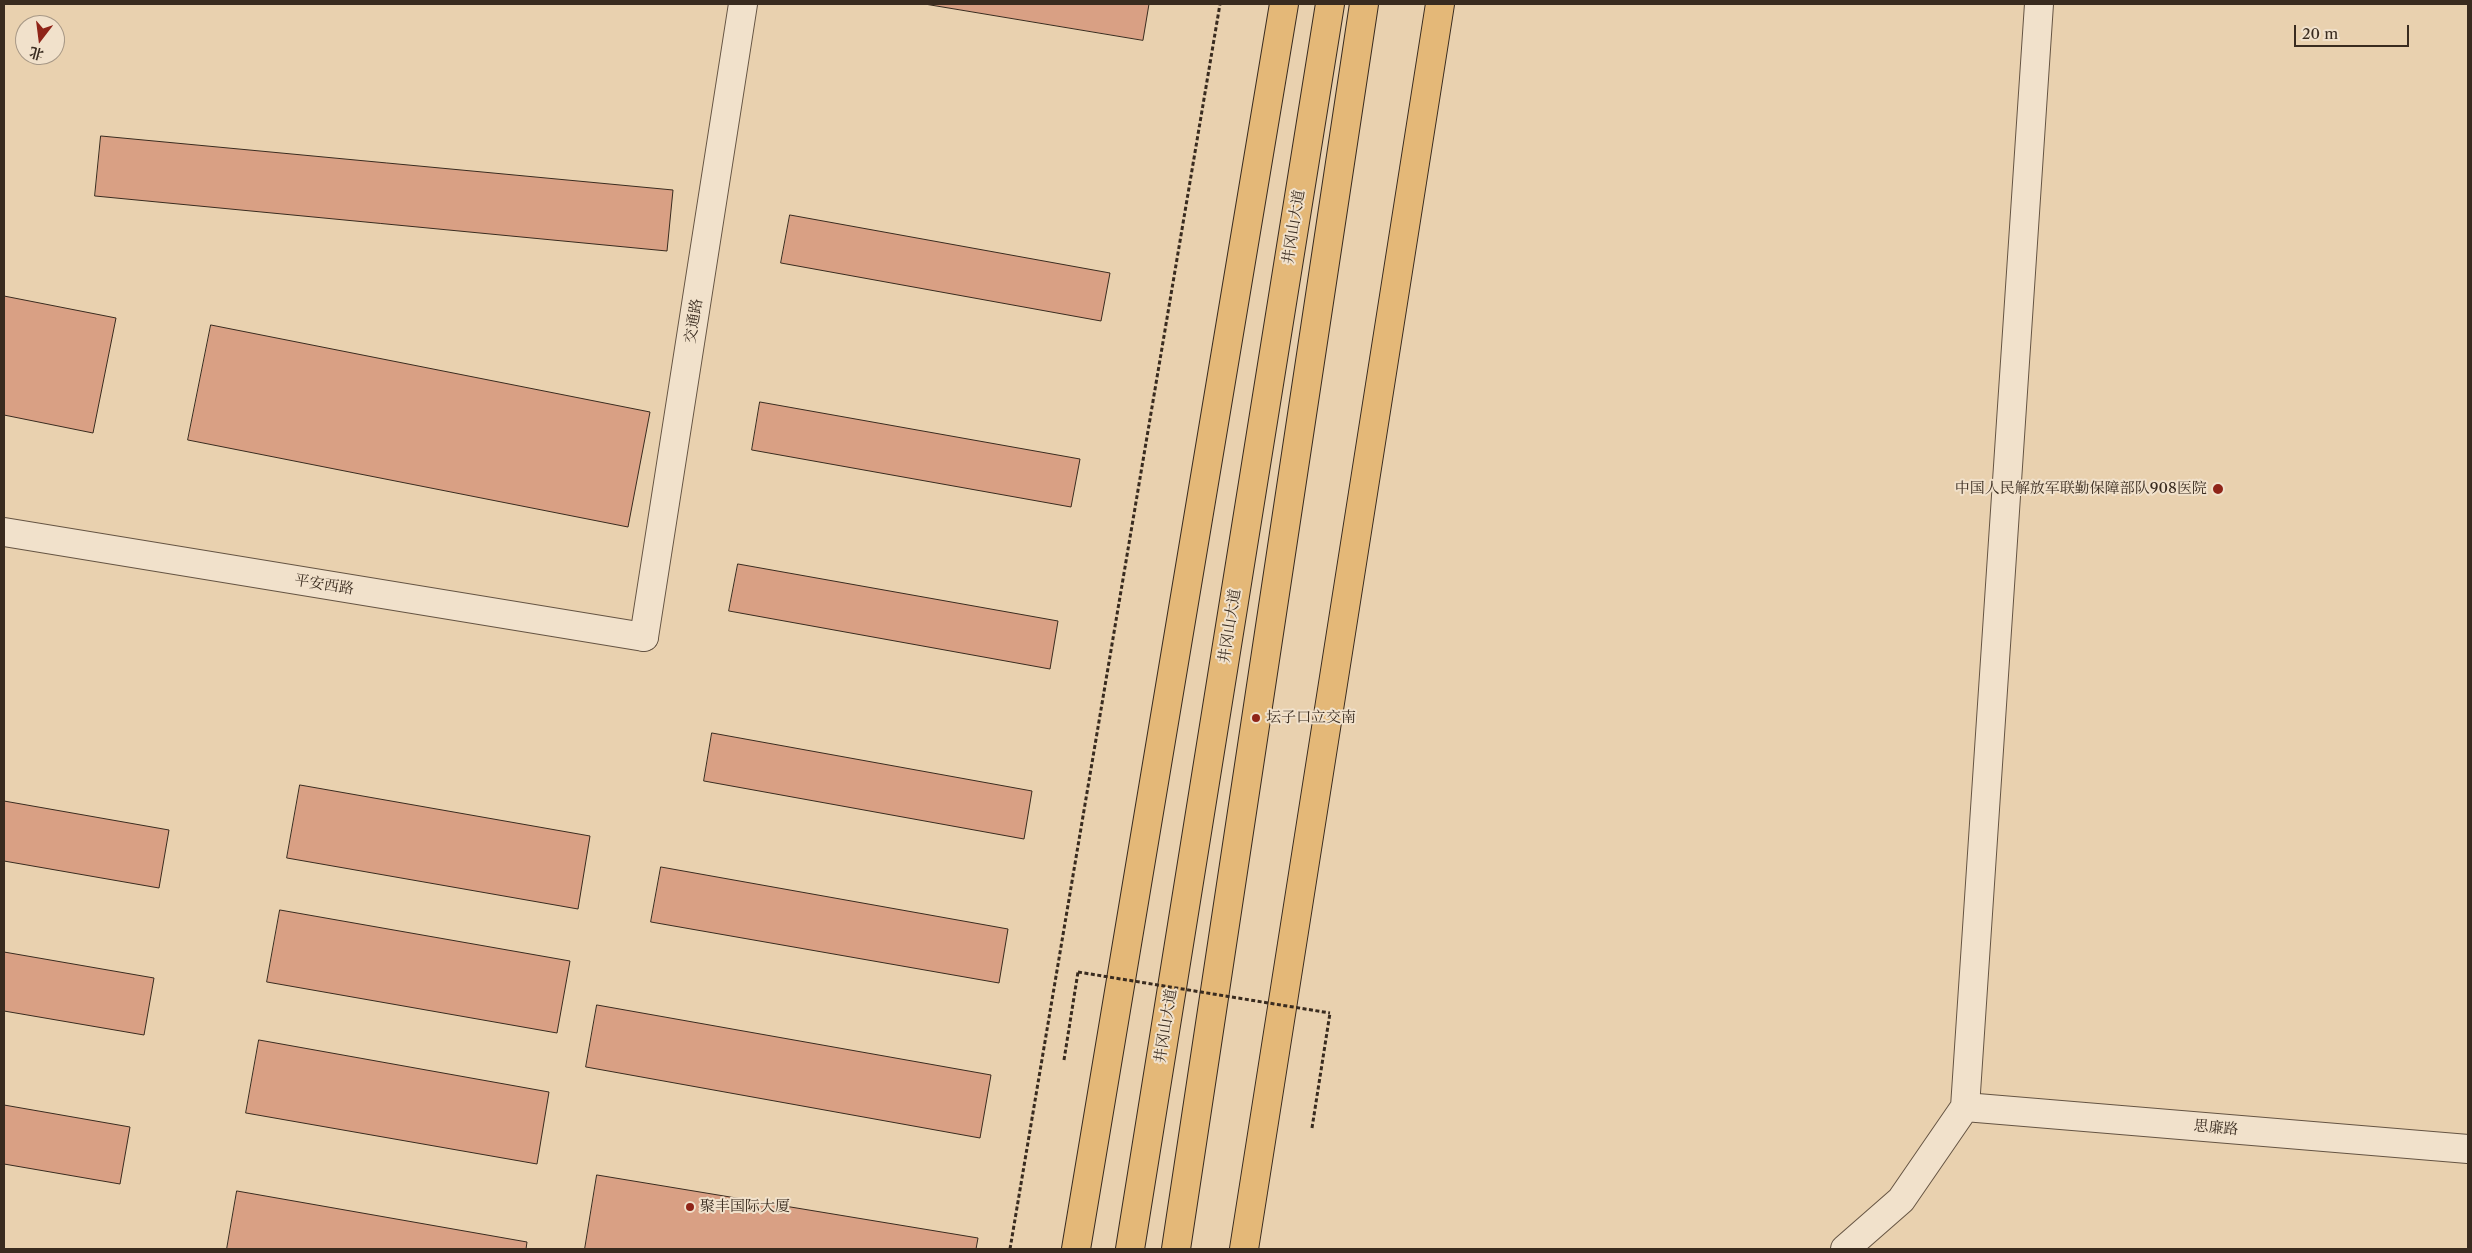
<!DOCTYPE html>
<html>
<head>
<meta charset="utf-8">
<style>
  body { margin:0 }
  #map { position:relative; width:2472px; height:1253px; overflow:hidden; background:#e9d1af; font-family:"Libre Caslon Text","Noto Serif SC",serif }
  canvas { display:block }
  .frame { position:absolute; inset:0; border:5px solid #392b1f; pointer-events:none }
  .north { position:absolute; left:15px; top:15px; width:50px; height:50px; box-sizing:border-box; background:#f1e1cb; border:1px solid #a79886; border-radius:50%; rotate:195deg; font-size:14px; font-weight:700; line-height:20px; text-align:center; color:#392b1f }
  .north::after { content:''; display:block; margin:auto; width:18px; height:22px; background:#8f2418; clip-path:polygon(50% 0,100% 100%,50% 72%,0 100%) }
  .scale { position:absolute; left:2294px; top:25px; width:115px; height:22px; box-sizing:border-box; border:2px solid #392b1f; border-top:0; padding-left:6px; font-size:15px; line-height:18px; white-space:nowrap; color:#392b1f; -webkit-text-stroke:4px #f1e1cb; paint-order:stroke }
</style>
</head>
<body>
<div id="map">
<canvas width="2472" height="1253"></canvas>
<div class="frame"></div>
<div class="north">北</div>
<div class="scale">20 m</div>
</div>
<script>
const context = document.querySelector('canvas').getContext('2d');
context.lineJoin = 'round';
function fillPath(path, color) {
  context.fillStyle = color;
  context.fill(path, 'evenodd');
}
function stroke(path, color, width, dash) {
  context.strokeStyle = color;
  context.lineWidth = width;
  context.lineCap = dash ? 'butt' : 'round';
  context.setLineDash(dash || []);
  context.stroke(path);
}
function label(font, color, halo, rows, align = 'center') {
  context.font = font + ' "Libre Caslon Text","Noto Serif SC",serif';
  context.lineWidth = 4;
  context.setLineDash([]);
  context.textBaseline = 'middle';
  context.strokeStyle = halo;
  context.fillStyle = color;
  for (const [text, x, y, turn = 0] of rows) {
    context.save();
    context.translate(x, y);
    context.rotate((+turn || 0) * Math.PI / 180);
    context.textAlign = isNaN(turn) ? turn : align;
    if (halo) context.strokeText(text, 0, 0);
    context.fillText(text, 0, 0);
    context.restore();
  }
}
const building = new Path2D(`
  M925,4H1149L1143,40Z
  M101,136L673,190L667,251L95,196Z
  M790,215L1110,273L1101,321L781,263Z
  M4,296L116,318L93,433L4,415Z
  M211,325L650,412L628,527L188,440Z
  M760,402L1080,459L1071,507L752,450Z
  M738,564L1058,621L1050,669L729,611Z
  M712,733L1032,791L1024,839L704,781Z
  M300,785L590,836L578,909L287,858Z
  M4,801L169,830L159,888L4,861Z
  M661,867L1008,929L999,983L651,922Z
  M280,910L570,961L557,1033L267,982Z
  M4,952L154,978L144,1035L4,1011Z
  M597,1005L991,1075L980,1138L586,1067Z
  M259,1040L549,1092L537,1164L246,1113Z
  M4,1105L130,1127L120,1184L4,1164Z
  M597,1175L978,1238L976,1249H585Z
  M237,1191L527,1242L526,1249H227Z`);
fillPath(building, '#d9a084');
stroke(building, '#392b1f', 1);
const minor = new Path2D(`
  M4,532L644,637
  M1965,1107L2468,1149
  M1845,1249L1901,1200L1965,1107L2039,4`);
const tertiary = new Path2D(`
  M644,637L743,4`);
const primary = new Path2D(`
  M1076,1249L1284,4
  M1244,1249L1440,4`);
const trunk = new Path2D(`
  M1130,1249L1330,4
  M1176,1249L1364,4`);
stroke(minor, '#655443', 30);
stroke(tertiary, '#655443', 30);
stroke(primary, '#392b1f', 30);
stroke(trunk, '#392b1f', 30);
stroke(new Path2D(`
  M1064,1060L1078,972
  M1312,1128L1330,1013
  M1010,1249L1220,4`), '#392b1f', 3, [4, 2.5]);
stroke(minor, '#f1e1cb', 28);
stroke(tertiary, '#f1e1cb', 28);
stroke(primary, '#e4b878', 28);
stroke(trunk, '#e4b878', 28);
stroke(new Path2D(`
  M1078,972L1330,1013`), '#392b1f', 3, [4, 2.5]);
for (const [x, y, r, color] of [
  [2218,489,6,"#8f2418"],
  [1256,718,5,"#8f2418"],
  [690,1207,5,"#8f2418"]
]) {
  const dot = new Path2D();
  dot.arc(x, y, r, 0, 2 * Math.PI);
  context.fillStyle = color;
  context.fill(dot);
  stroke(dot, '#f1e1cb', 2);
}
label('15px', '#392b1f', '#f1e1cb', [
  ["井冈山大道",1294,227,-81],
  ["交通路",694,321,-81],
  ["平安西路",324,585,9],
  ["井冈山大道",1230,626,-81],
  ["井冈山大道",1166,1026,-81],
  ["思廉路",2216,1128,5]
]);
label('15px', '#392b1f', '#f1e1cb', [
  ["中国人民解放军联勤保障部队908医院",2207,489,"right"],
  ["坛子口立交南",1266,718],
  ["聚丰国际大厦",700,1207]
], 'left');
</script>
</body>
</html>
